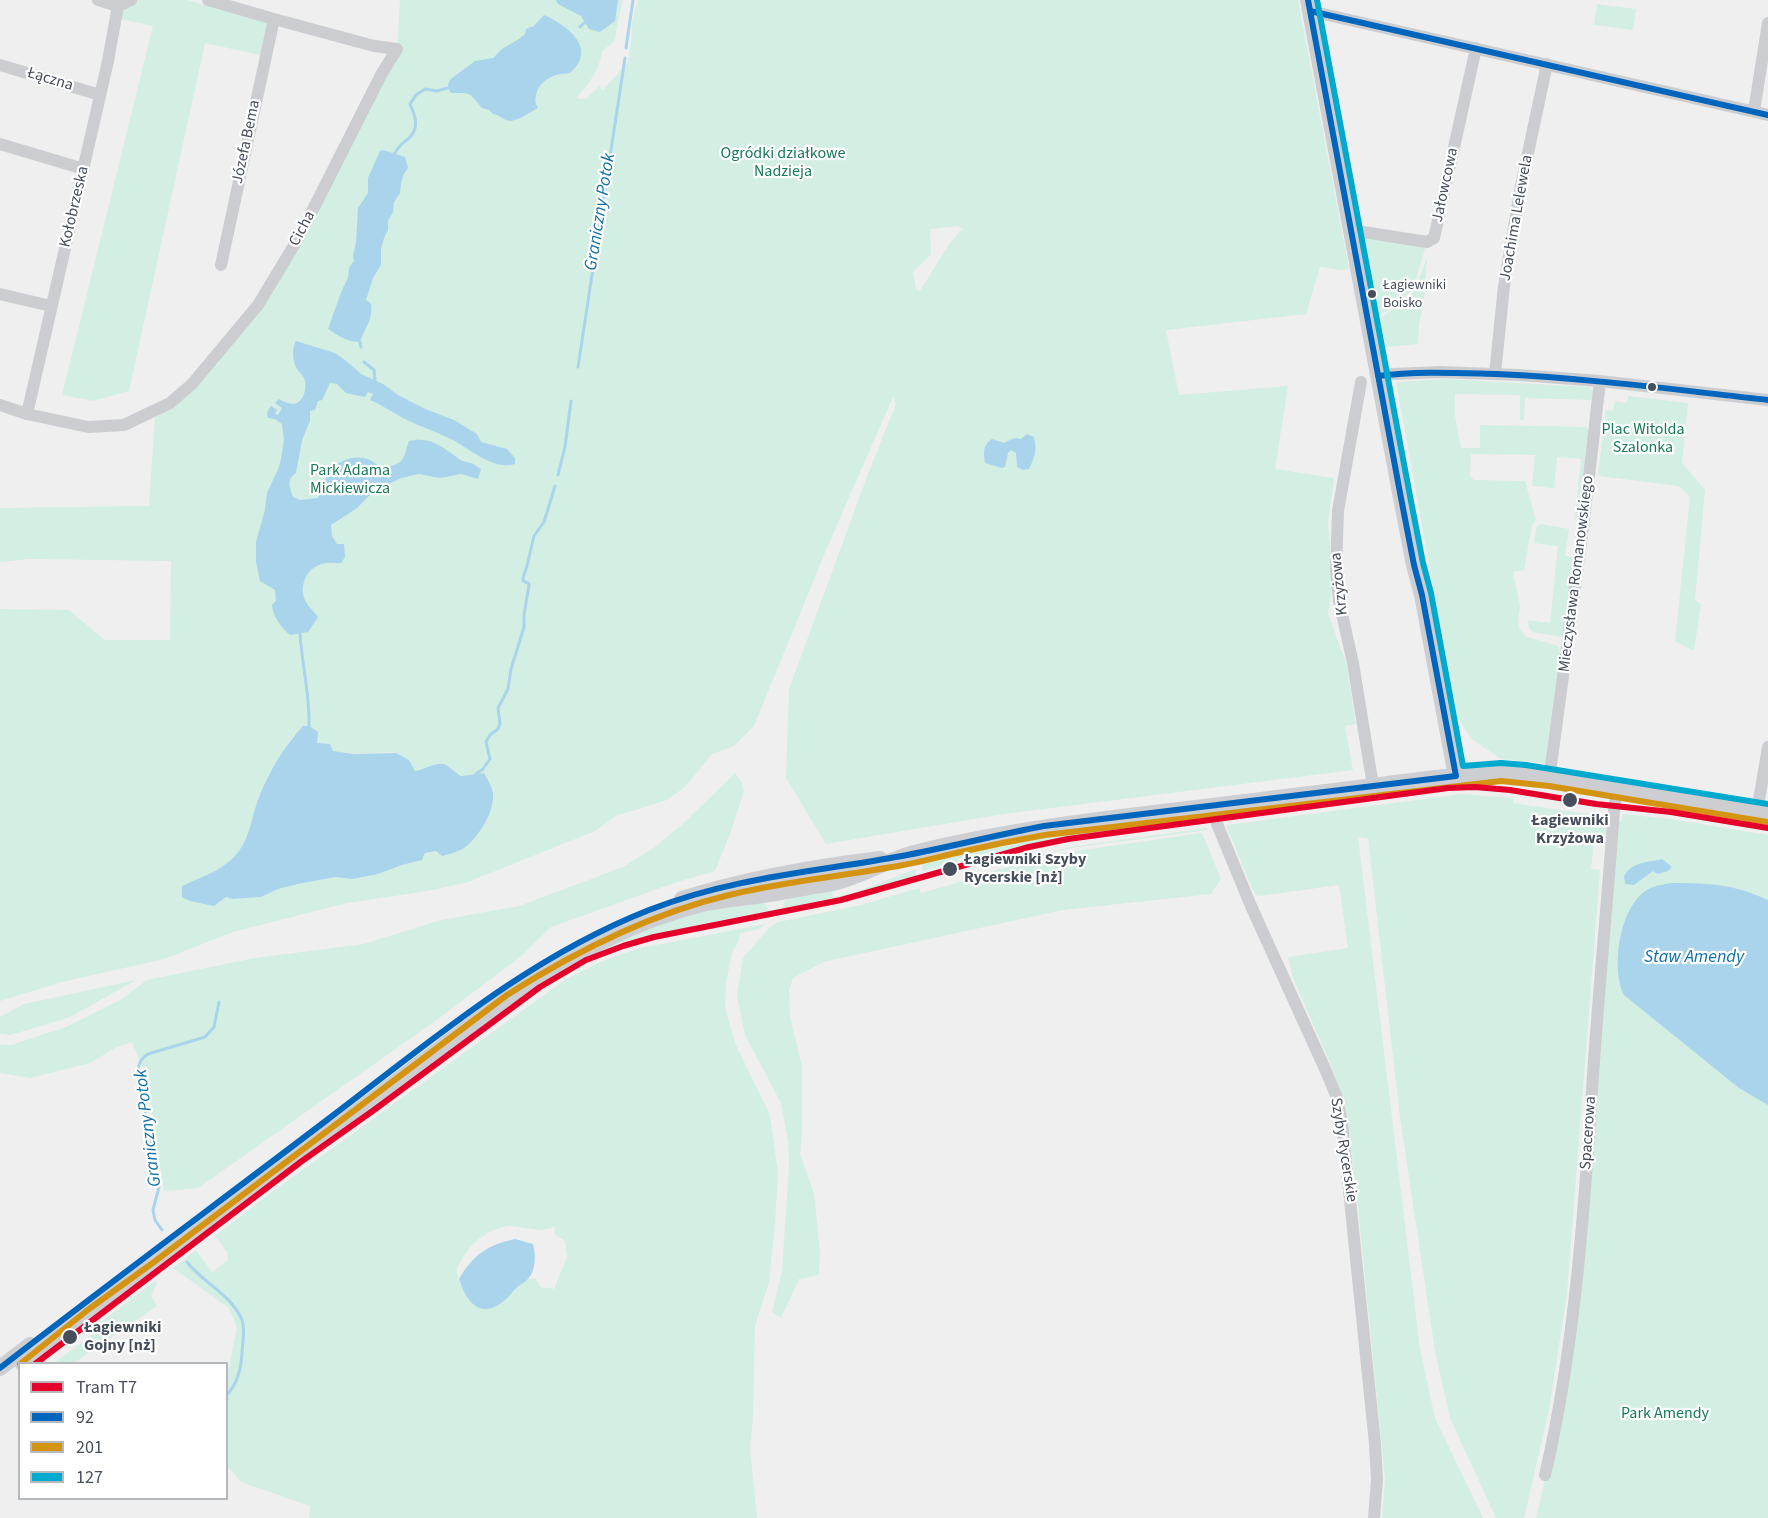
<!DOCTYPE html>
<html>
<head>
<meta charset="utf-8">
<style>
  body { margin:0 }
  #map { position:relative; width:1768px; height:1518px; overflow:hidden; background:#f0efef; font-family:"Source Sans 3",sans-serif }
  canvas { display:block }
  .legend { position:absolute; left:18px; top:1362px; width:210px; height:138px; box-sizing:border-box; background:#fff; border:2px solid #b5b8bd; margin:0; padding:8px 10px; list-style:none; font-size:18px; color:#464e5b }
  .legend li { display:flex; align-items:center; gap:12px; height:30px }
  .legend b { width:30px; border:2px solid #b5b8bd }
</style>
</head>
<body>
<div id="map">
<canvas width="1768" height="1518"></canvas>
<ul class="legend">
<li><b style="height:8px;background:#e4002b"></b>Tram T7</li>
<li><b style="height:8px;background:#0065bd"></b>92</li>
<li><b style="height:8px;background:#d49412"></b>201</li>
<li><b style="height:8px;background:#00a9ce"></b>127</li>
</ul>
</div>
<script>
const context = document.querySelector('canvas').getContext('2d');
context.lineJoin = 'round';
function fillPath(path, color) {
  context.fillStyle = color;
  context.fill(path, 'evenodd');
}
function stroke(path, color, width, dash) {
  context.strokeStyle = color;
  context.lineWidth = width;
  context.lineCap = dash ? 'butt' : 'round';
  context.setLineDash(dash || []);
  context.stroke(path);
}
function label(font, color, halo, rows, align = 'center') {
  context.font = font + ' "Source Sans 3",sans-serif';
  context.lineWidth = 4.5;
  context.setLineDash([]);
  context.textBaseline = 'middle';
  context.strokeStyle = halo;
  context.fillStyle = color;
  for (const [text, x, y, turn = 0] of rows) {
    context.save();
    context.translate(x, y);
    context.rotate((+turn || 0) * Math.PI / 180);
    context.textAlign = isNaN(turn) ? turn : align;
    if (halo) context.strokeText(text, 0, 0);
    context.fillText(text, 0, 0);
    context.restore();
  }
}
fillPath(new Path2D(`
  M124,0H187L268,23L260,55L205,43L129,391L93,401L62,395L153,26L120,19Z
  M400,0H623L617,25L615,41L602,51C600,70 588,85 576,98L586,99L599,86L603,90L628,62L631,42L632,22L638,0H1298L1349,269L1342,270L1320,267L1306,314L1166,330L1179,395L1288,386L1275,469L1334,478L1328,523L1333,585L1328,613L1346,663L1356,724L1345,726L1353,770L1004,814L826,844L786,778L789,689L868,474L896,404L893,397L826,550L754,726L734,746L712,754L686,786L667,800L616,816L595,831L468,882L428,891L347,903L233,932L164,959L62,982L0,1001V609L69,610L105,640H170L171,561L30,559L0,562V508L149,506L155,417L192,384L258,305L397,49ZM958,226L962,229L949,244L920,291L916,289L913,272L931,254L930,229ZM294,735L316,743L330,744L333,751C354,757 374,751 396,753L415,771C424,770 434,762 444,764C449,766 456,773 461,776L484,773L436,851L425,853L421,860L402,865L378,874L353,879L335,877L298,884L278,889L261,897L233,899L226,897L216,905L182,886C201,877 220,872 235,857C250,841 251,816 259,796C268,775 280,754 294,735Z
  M1597,4L1636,9L1633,30L1594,25Z
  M1364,232L1427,242L1413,289L1398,303L1379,316Z
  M1427,258L1424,302L1419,325L1418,344L1386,347L1380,319L1413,293Z
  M1447,379L1589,387L1593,391L1592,400L1525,398L1524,420H1520V395L1455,394V416L1461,448H1480V425L1586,427L1588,430L1578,517L1576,519H1575L1581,459L1557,457L1554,488H1552L1532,486L1535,455L1471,454L1470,476L1474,480L1525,481L1536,520L1532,525L1524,570L1513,572L1520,606L1518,619L1519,629L1527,637L1558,646L1560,652L1545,763L1501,759L1473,740L1457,718L1396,382Z
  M1628,396L1688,403L1682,463L1705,490L1695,600L1701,604L1694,651L1675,641L1690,497L1679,486L1599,476L1598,473L1606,410L1613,411L1615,401L1627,403Z
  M1540,524L1569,529L1565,556L1575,558L1564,635L1561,637L1533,632L1529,628L1528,620L1550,623L1558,546L1534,543L1536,527Z
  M735,773L741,781L744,791L730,834L715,871L677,882L551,927L520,957L438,1019L198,1188L164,1191L147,1078L132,1042L117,1047L90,1063L30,1078L0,1073V1045H11L66,1027L120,1000L147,980L255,958L364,944L441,920L519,906L623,867L655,847L684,823Z
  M1462,794L1513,798V803L1607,817V820H1610L1604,839L1594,838L1591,869L1600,870L1567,1293L1549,1410L1524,1518H1496L1450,1418L1435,1351L1400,1117L1368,838L1358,837L1420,1349L1435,1418L1483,1518H1382L1385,1479L1358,1207L1348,1119L1334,1072L1293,978L1288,957L1348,948L1339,885L1260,896L1255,895L1227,828V825Z
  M1623,814L1670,819L1768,835V1518H1536L1560,1416L1580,1301L1619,821H1622Z
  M1189,818L1198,819L1050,839L976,859L974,854L958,859L959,861L923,871L921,860L1027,839Z
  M1207,828V830L1071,848L979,871L1070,847Z
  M1202,833L1221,879L1211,894L1063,910L823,962L793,978L789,990L790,1017L802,1066V1133L800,1154L814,1193L820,1253L819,1275L799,1279L781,1318L772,1312L782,1271L789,1166L788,1141L781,1103L745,1035L737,995L743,958L769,928L778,922L861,905L919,888L921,893L974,878V876L1062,853Z
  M916,869V876L858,893L783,908L785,900L794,895L832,892L833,897L854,893Z
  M753,899L764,902L770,912L767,911L653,934L622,942L585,957L560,970L300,1158L489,1015L559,968L584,954L636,930L683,912L712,905Z
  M766,924L757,930L740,933L739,940L732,953L726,983L725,1007L735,1043L770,1115L778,1173L775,1223L769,1282L755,1326L753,1417L750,1449L757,1518H309L310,1506L241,1482L227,1466V1370L229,1367L237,1328L229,1308L173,1268L196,1250L212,1272L228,1260L227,1252L215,1236L272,1192L566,979L607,959L640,948ZM509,1226L541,1230L555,1227L554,1234L565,1241L567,1257L554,1289L541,1287L535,1278C530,1279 525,1280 521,1283C505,1294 504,1309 481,1309C471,1299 460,1289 457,1274C456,1270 458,1265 461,1261C471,1241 488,1230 509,1226Z
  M136,980L68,1018L10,1035L0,1034V1017L24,1004Z
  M155,1281L157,1283L151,1296L157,1306L74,1363H54L104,1326L102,1321Z`), '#d3eee2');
fillPath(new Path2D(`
  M556,0H618L615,21L600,32L589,29L581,16L558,4Z
  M544,15C564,24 597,46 573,70C569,75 565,73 560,74C549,76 538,84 536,95C535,100 535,103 538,108C530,112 514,124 506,120C501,118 500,115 493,114L489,110L482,108C469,92 472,93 451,93C447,87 447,83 452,78L475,61L493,58L502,49L519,39L525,34L526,29L534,26Z
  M383,150L405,157L408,168L404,174L401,183L400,193L394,202L393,212L388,221V230L384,238L381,249V265L373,278L366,300L371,304C373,321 365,327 360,342C347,342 339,336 328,329L342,290L348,278L349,268L354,261L353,255L356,243L358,208L368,193V178L380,151Z
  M296,341L335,353L345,360L361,374L383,384L398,395L425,409L454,420L477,434L481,442L507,449L515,458V464C493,471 469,448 451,439C435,431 418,426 403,418C392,412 382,405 370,400L373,394L368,392L365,397L346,393L337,384L330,383L322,400L318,401L315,410L310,411V421L302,440L296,473C286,479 290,488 293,497L300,500L318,498C323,488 324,478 332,469C340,459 358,454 370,460C373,461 375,464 378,465C384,468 395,466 400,462C406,457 406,447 409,441C431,436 442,447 459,459C463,462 468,462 473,464C476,465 478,468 481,469L478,479L461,474L440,478L419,474L401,478L373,492L357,508L331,525L332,536L337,544H344L345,557L341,563C335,563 328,562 322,564C306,568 298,587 306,602C309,607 314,612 318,617L308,632L290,635C281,627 273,617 272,605L276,601L275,590L260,581L256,562V542L265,510L267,493L279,467L281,459L284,439L282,424L275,419L268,418C266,413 268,410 271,406L277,410L275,414L278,415L282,408L275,403L279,399C283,401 288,404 293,404C303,404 307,389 305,381C304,376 300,373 297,369C292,361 292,348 296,341Z
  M1027,434L1034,437C1037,452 1035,456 1029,469L1023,470L1017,467L1016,453L1011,450L1008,453L1005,467L1002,468L985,463C984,454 982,445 992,439L1004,443L1014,438L1021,439Z
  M303,726H309L318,732L317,743L330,744L333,751L353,754L396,753L409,760L415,771C424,770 434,762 444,764C449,766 456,773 461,776L484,773C487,779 493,788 493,795C494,813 478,838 464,848C458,852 449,854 442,856L436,851L425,853L422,860L402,865L378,874L353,879L335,877L298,884L278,889L261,897L233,899L226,897L214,906L190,901L182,897V886C201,877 219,872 234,857C250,841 251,817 259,797C269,771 284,747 303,726Z
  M1662,859L1672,867L1668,871L1657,874L1653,871L1634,885L1625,884L1624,876C1633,861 1647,863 1662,859Z
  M1671,883C1709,883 1733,884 1768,900V1105L1739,1088L1624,995C1610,967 1620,899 1653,887C1658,885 1666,884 1671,883Z
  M515,1239L533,1244C536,1255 536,1272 527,1280C524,1283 519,1285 516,1288C512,1292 510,1296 506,1299C482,1321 467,1304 459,1279C474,1254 487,1245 515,1239Z`), '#a9d4ec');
stroke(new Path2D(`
  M580,27L584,23
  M626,48L633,0
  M395,153C399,145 403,143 409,138C420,128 415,115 410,104L416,95L425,89L437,91L448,88
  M360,342L361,347
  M364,362L374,370L375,381
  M578,367L625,58
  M558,475L565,447L571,401
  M300,634C302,665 310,695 309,726
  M476,774L483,769L490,759L486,742L490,735L498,729L500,724L498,708L508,689L511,669L524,627V615L529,585L528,583L523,581V578L527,566L534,536L544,522L555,486
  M162,1230L155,1220L153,1210L159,1187L140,1087C138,1074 135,1062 148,1054L205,1037L214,1027L219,1002
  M187,1262C202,1282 232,1295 242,1320C245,1329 243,1343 242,1352C241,1369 238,1383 226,1396`), '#a9d4ec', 3);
stroke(new Path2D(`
  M98,0L118,6L131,0
  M1310,11L1768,115
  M0,65L100,95
  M1754,111L1768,23
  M0,144L84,169
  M1351,230L1427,242L1434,238L1476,48
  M221,265L274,19
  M0,294L51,306
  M1495,374L1504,286L1521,186L1547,64
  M1378,376L1393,374L1440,372L1519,375L1600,381L1768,400
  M1361,382L1338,511L1336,570L1339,601L1353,663L1373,786
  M0,405L27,414L88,427L124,425L170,403L192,384L258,305L299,237L381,75L397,49L374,46L274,19L208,0
  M27,414L108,61L119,0
  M1551,765L1583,528L1600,381
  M1214,806L1217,824L1251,906L1325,1069L1336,1095L1342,1122L1375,1444L1377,1480L1374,1518
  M1757,812L1768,747
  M1545,1475C1573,1356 1583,1227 1591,1105C1597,1007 1607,908 1614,810L1617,788`), '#cbcdd0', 12);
stroke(new Path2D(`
  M1308,0L1401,498L1414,565L1422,595L1456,776
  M682,899C746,879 814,867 880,859
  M23,1364L71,1324L155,1264L508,997C569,956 634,920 706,903C722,900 739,898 756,896C782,892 807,887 833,883C862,876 888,859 918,852C1037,823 1156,814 1277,798C1319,793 1361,788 1403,782C1444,777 1484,771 1525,774L1768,813
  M0,1368L30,1345`), '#ccced1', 16);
stroke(new Path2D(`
  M1308,0L1401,498L1414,565L1422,595L1456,776
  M1310,11L1768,115
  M1378,376C1417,371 1457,373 1496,374C1587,378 1678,390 1768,400
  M0,1368C108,1284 218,1203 327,1120C430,1042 527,958 649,910C734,877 815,872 902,856C950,847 996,835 1044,826L1456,776`), '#0065bd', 6);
stroke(new Path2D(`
  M20,1364L89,1309L154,1262L507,995C576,951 649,914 729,895C786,881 845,876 903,865C921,862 939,857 956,853C986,846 1016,840 1045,835L1501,781L1549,786L1767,822`), '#d49412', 6);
stroke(new Path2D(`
  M1317,0L1410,496L1423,563L1431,593L1463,766L1501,763L1526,765L1768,804`), '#00a9ce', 6);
stroke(new Path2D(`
  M35,1364L302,1161L374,1110L540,987L586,960L623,946L654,937L841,900L1029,847L1068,839L1448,788L1475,787L1510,790L1596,804L1671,812L1768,828`), '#e4002b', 6);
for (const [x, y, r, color] of [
  [1372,294,5,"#464e5b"],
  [1652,387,5,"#464e5b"],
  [1570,800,8,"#464e5b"],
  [950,869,8,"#464e5b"],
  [70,1337,8,"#464e5b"]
]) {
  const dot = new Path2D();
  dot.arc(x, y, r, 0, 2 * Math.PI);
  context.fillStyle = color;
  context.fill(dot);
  stroke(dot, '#fff', 2);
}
label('14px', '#464e5b', '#fff', [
  ["Łagiewniki",1383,286],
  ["Boisko",1383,304]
], 'left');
label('16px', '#464e5b', '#fff', [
  ["Łączna",50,80,17],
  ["Józefa Bema",247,142,-78],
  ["Jałowcowa",1446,185,-78],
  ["Kołobrzeska",75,207,-77],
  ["Joachima Lelewela",1517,218,-80],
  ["Cicha",303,229,-62],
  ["Mieczysława Romanowskiego",1577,574,-83],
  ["Krzyżowa",1340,584,-96],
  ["Spacerowa",1589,1133,-86],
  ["Szyby Rycerskie",1343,1150,81]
]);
label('16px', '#187b58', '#fff', [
  ["Ogródki działkowe",783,154],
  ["Nadzieja",783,172],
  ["Plac Witolda",1643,430],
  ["Szalonka",1643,448],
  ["Park Adama",350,471],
  ["Mickiewicza",350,489],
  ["Park Amendy",1665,1414]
]);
label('bold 16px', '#464e5b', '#fff', [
  ["Łagiewniki",1570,821,"center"],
  ["Krzyżowa",1570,839,"center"],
  ["Łagiewniki Szyby",964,860],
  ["Rycerskie [nż]",964,878],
  ["Łagiewniki",84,1328],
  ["Gojny [nż]",84,1346]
], 'left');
label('italic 18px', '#0e70a6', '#fff', [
  ["Graniczny Potok",601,212,-81],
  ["Staw Amendy",1694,958],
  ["Graniczny Potok",149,1128,-97]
]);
</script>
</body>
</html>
